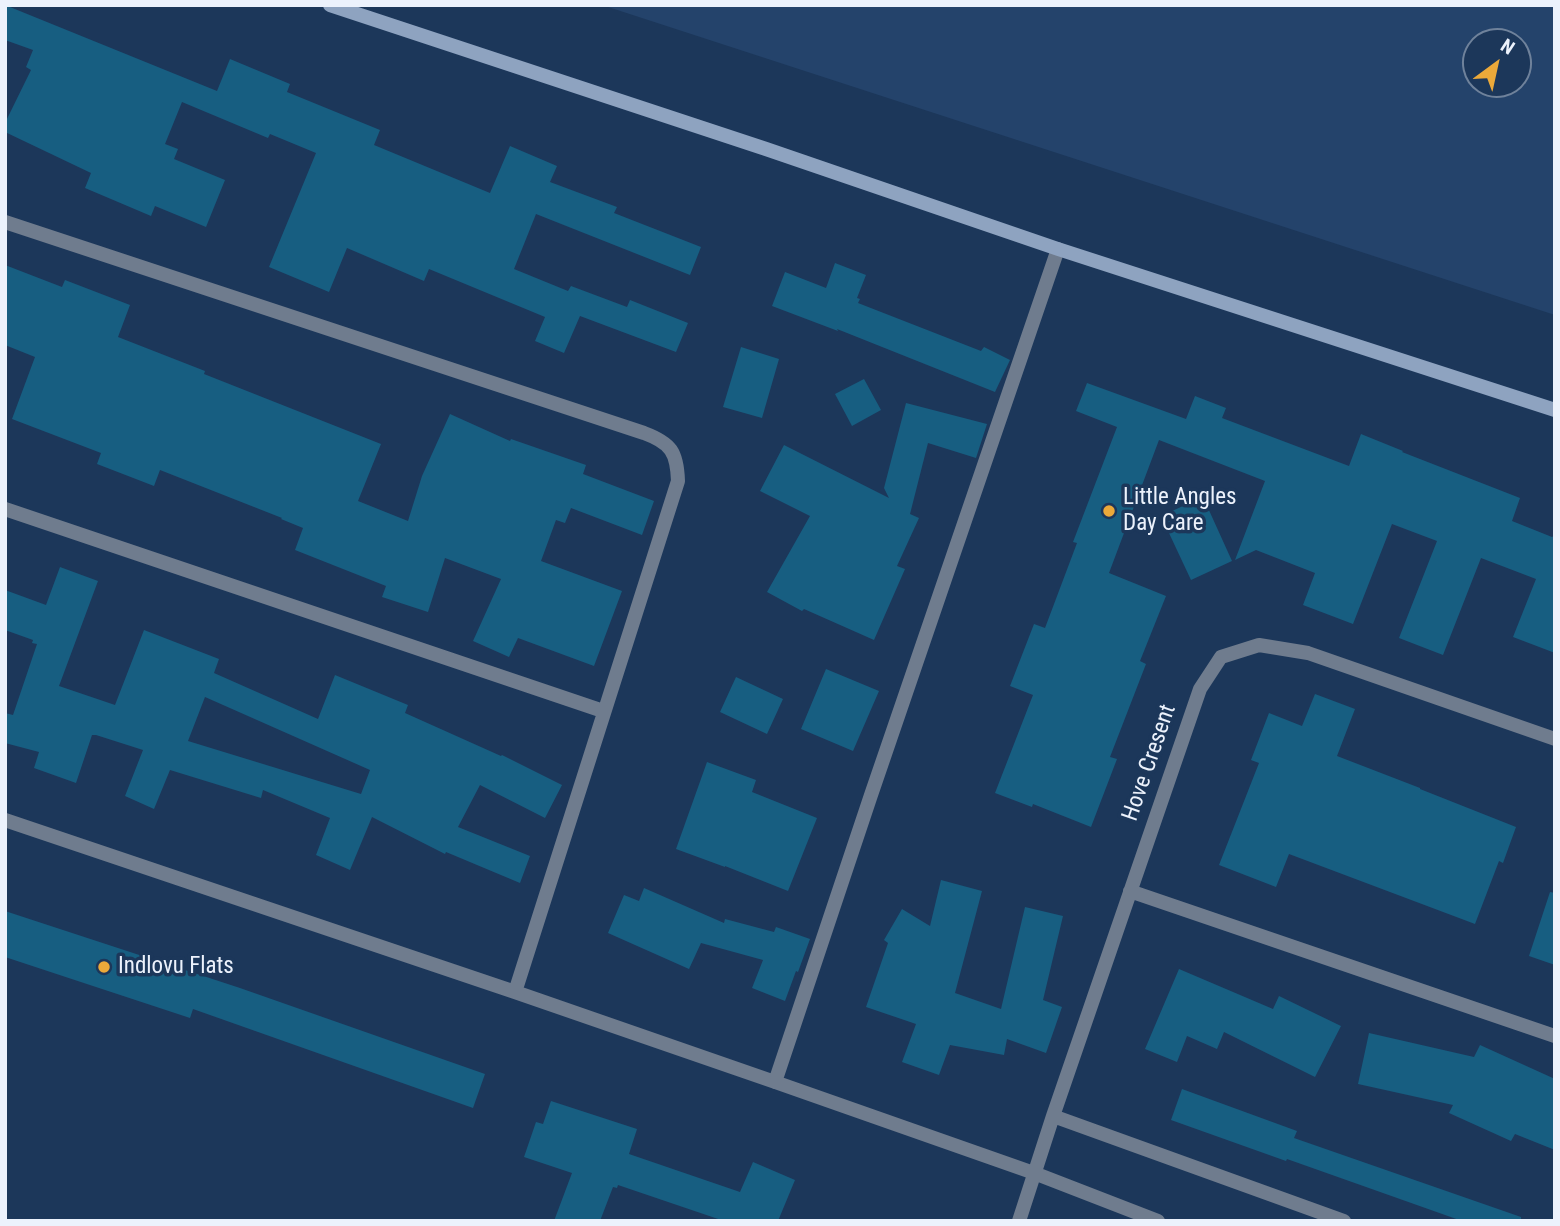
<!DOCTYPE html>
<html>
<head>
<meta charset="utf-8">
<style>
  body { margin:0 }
  #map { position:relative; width:1560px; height:1226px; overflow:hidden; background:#1c375a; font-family:"Roboto Condensed",sans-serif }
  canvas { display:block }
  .frame { position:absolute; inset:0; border:7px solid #ecf2fc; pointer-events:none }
  .north { position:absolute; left:1462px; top:28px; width:70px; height:70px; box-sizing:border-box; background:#1c375a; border:2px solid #6f829b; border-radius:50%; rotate:33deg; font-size:19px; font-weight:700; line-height:28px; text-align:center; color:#ecf2fc }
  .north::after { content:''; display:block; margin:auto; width:24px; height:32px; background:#eba93a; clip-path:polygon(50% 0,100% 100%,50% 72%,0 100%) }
</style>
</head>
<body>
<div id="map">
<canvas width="1560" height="1226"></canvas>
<div class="frame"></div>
<div class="north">N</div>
</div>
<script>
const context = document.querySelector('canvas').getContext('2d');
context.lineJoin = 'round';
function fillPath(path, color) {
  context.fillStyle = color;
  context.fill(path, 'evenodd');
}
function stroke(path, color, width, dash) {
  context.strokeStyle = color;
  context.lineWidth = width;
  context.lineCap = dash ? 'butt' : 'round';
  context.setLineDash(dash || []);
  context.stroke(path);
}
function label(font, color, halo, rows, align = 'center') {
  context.font = font + ' "Roboto Condensed",sans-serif';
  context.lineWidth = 7;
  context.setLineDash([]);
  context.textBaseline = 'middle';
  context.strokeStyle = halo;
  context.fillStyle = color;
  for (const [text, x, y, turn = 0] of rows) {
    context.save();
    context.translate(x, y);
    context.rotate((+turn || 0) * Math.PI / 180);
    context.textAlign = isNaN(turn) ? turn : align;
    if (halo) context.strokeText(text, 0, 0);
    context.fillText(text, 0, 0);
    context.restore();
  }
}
fillPath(new Path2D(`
  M602,5H1555V315ZM1476,42H1518V84H1476Z`), '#24436b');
fillPath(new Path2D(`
  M5,5L217,91L230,59L290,84L287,92L380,130L374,145L490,193L510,146L557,166L550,182L617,207L614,213L701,247L690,275L536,214L514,269L568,291L571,286L627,307L630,300L688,323L676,352L580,316L564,353L535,341L545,317L429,269L424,281L347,248L329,292L269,267L316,153L270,134L268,138L182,102L165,144L178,149L174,159L225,180L206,227L155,206L151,216L85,188L91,173L5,132V123L31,70L26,67L33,50L5,40Z
  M835,263L866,275L857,298L860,299L858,303L981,351L984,347L1010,360L995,392L837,329L838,331L772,306L785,272L826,288Z
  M5,265L62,287L65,280L130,305L118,337L205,371L204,374L381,444L358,501L408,521L422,476L450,414L510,441L511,439L586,465L583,474L654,501L642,535L571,508L565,523L556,520L541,561L622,591L594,666L518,638L509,657L473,641L501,579L445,558L428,612L382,597L386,586L295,550L303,528L281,519L282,518L160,470L154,486L97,464L101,453L12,419L35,357L5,345Z
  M741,347L779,359L762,418L723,407Z
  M864,379L881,410L852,426L835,394Z
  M1087,383L1186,419L1195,396L1226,408L1222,418L1349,466L1361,434L1403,451L1402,452L1520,498L1512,521L1552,537L1555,535V653L1513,637L1536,579L1481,558L1443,655L1399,638L1437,541L1392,524L1353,624L1303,605L1315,573L1256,550L1235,560L1265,481L1159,440L1109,573L1166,596L1140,661L1146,664L1110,757L1117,759L1091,827L1033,804L1032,807L995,793L1033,695L1010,686L1034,624L1045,628L1077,543L1073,542L1117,427L1076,411Z
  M906,403L987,424L976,458L928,443L910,514L919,518L897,566L905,569L874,640L804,609L802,611L767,592L810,516L760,491L784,445L889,498L884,488Z
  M1203,497L1232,561L1191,580L1161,516Z
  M60,567L98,581L59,686L115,705L144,630L219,659L214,673L318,719L335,675L408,705L405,713L501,756L502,755L562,785L545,818L480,785L458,827L530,856L520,883L446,852L445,854L372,817L350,870L316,855L330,818L263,790L261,798L170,770L154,809L125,796L143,750L96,735H92L76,783L34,768L39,752L5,743V713L13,715L37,644L32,643L33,640L5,630V590L46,605ZM205,697L370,770L361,794L188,741Z
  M826,669L879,691L853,751L801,729Z
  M736,677L783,699L767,734L720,712Z
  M1315,694L1355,709L1337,756L1420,788V789L1516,827L1503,863L1499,861L1475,924L1289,854L1276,887L1219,865L1259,763L1251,760L1269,713L1302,726Z
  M707,762L756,780L752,792L817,818L788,891L725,866V867L676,849Z
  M941,880L982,891L955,993L1001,1009L1025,907L1063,916L1043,1000L1062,1007L1046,1053L1007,1039L1004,1055L950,1045L939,1075L902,1062L916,1024L866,1007L888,943L884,940L902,909L930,926Z
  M644,888L724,923L725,919L774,932L776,927L810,939L798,972L796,971L785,1001L752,988L763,960L701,943L689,969L608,933L624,895L639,901Z
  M1550,892L1555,893V965L1529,956Z
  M5,911L240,988L485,1074L473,1108L193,1009L190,1018L5,957Z
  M1179,969L1273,1009L1279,996L1341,1026L1315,1077L1224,1032L1217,1049L1187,1036L1177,1062L1145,1049Z
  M1369,1033L1474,1057L1480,1045L1555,1079V1150L1515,1134L1511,1141L1449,1113L1453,1105L1358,1084Z
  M1182,1089L1297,1131L1294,1138L1521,1217V1221H1462L1287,1159L1286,1161L1171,1120Z
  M551,1101L637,1129L629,1154L740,1192L753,1162L795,1180L778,1221H724L618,1185L617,1188L613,1187L600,1221H554L572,1173L524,1157L536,1122L543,1124Z`), '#175e81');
stroke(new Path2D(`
  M5,222L644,433C671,443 677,452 678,481L515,992
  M5,509L603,711
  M5,820L515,992L775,1082L1034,1173L1158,1221
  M1130,891L1555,1036
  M775,1082L871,795L1058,249
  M1053,1116L1344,1221
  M1019,1221L1053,1116L1200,689L1221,657L1259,645L1308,653L1555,739`), '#6f7c8e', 14);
stroke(new Path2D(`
  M330,5L766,149L1058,249L1555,410`), '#8ea3c0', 14);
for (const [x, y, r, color] of [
  [1109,511,7,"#eba93a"],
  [104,967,7,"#eba93a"]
]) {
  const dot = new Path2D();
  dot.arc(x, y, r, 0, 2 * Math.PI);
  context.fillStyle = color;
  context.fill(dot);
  stroke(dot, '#1c375a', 2.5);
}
label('23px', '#ecf2fc', '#1c375a', [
  ["Little Angles",1123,498],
  ["Day Care",1123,524],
  ["Indlovu Flats",118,967]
], 'left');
label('23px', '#ecf2fc', '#1c375a', [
  ["Hove Cresent",1150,763,-71]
]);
</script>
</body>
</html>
